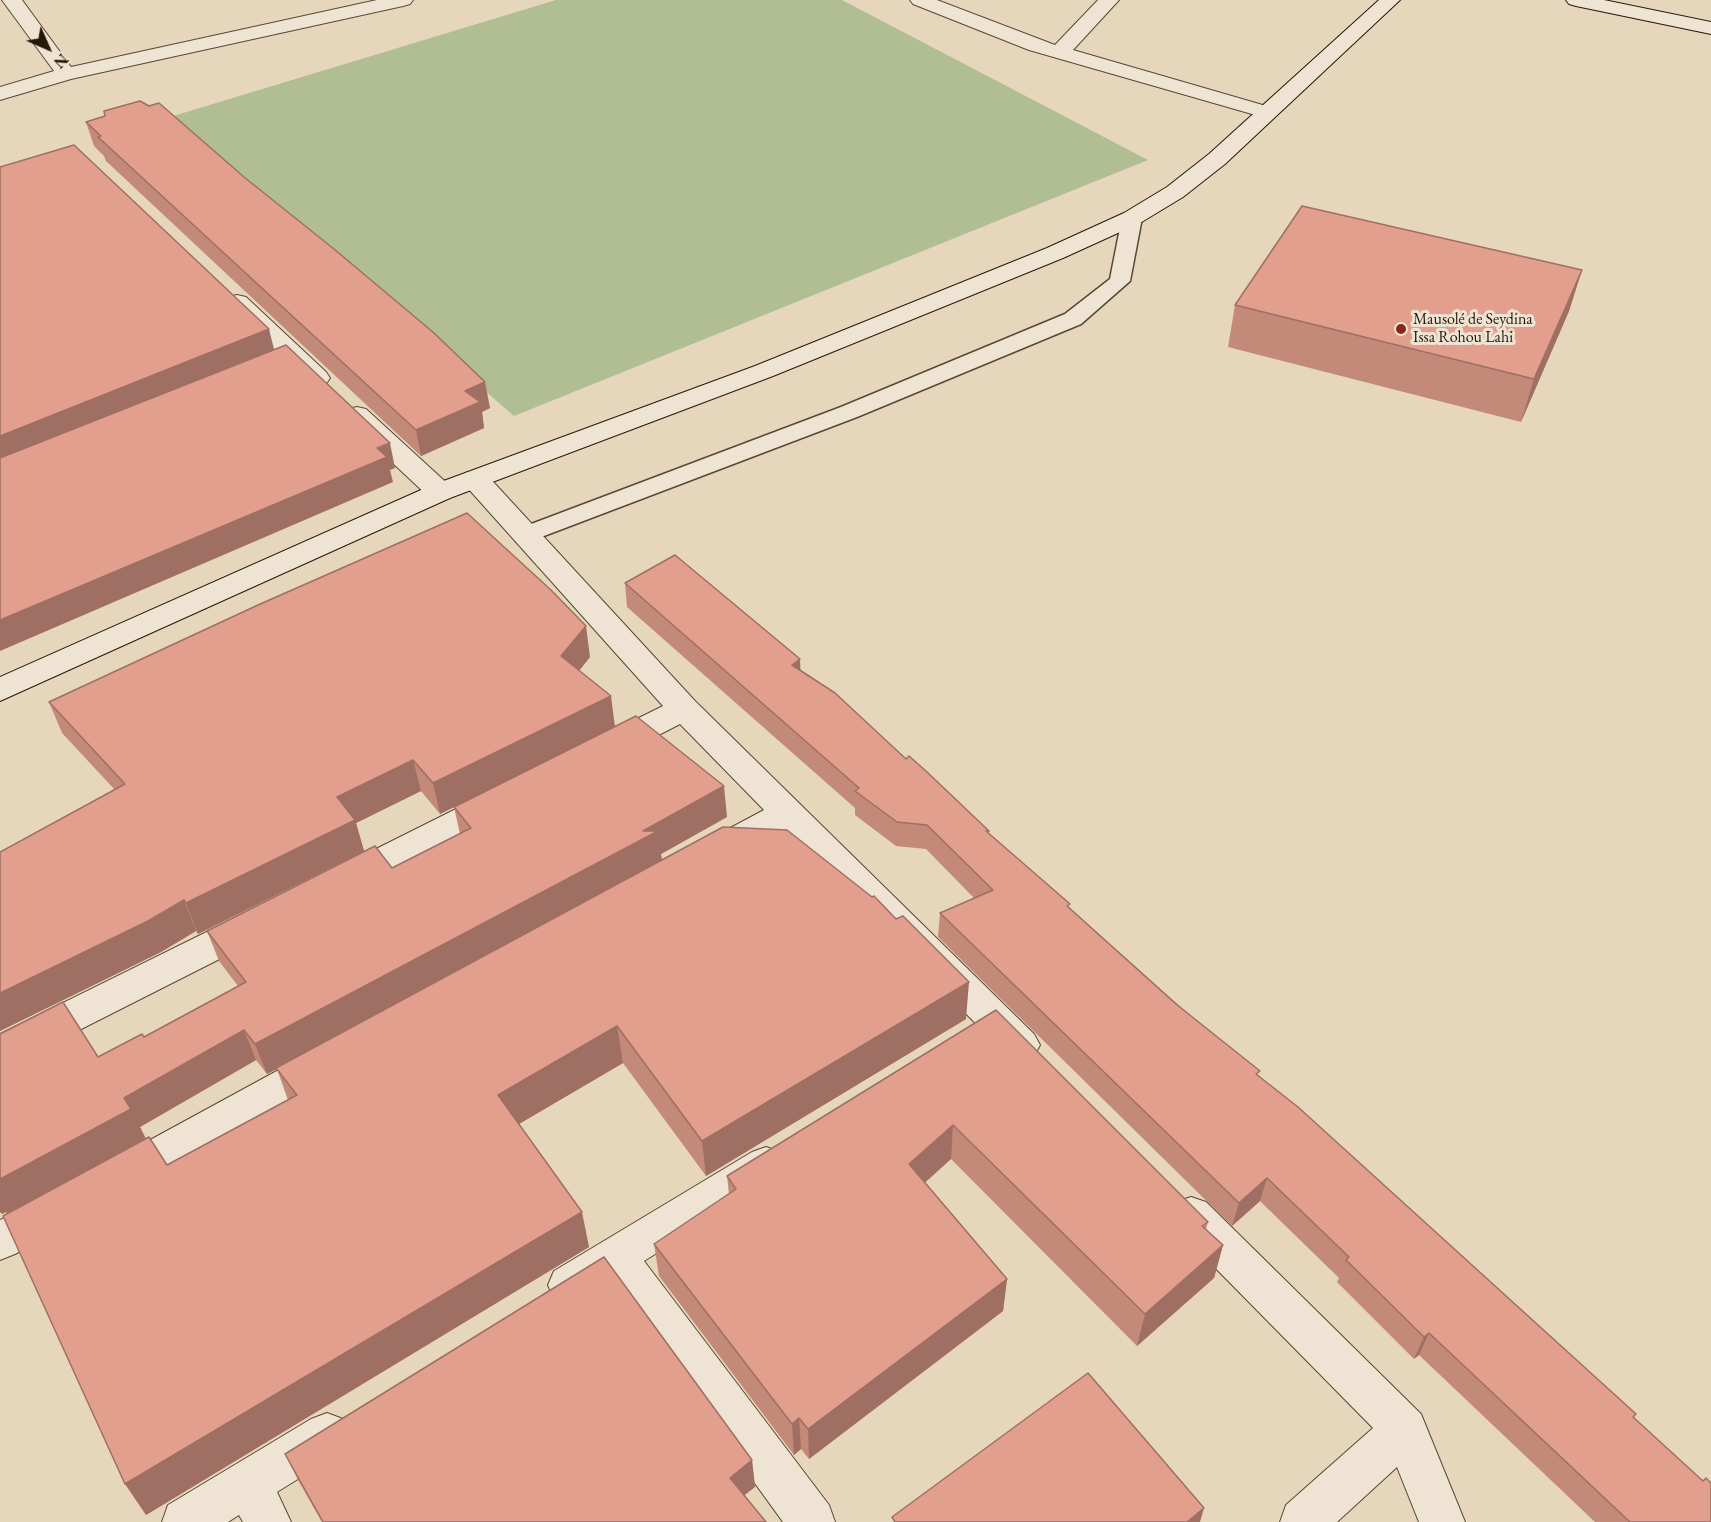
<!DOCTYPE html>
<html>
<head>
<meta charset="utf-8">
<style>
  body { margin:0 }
  #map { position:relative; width:1711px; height:1522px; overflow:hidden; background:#e6d6bb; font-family:"EB Garamond",serif }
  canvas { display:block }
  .north { position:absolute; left:18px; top:18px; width:60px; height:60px; -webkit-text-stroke:4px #efe4d3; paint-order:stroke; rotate:135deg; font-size:16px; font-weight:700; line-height:24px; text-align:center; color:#261807 }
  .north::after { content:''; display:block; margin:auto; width:21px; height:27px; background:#261807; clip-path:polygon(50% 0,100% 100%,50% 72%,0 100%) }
</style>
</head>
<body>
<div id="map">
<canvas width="1711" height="1522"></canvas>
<div class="north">N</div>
</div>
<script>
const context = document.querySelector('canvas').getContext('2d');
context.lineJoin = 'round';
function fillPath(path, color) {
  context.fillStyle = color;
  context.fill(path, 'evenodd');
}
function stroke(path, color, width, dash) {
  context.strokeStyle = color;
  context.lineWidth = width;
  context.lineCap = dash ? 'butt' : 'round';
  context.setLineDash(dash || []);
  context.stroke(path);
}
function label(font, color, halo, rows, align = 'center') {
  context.font = font + ' "EB Garamond",serif';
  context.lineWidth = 6;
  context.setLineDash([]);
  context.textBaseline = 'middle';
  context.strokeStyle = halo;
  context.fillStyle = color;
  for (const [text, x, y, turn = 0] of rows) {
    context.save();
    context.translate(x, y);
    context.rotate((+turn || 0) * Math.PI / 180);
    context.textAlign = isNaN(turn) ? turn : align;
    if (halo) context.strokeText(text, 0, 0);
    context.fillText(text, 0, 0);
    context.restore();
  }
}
fillPath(new Path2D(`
  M556,0H842L1148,160L514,416L170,117Z`), '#b1be93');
const service = new Path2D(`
  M1132,212L1139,214L1142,218L1130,281L1081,324L857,417L536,539L527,542L518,539L515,534L518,529L841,407L1065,314L1110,279L1122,218L1125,214Z`);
const minor = new Path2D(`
  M2,0H22L71,67L377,0H413L410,4L403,6L71,79L0,100V87L54,71Z
  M910,0H937L1055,45L1098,0H1119L1073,50L1273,108L1277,112L1273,116L1266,118L1259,116L1029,50L913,4Z
  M237,295L246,297L326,372L330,378L326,384L317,386L308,384L228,307L225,302L228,297Z
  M357,407L366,409L450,486L454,492L450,498L440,500L430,498L348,421L344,415L348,409Z
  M475,471L485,473L695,701L1034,1034L1040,1045L1034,1056L1021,1061L1008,1056L784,830L730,859L718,863L706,859L701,850L706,841L764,810L680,724L620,755L608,758L596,755L592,747L596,739L663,706L465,485L461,479L465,473Z
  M498,791L510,794L515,803L510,812L358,888L346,892L334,888L328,879L334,870L486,794Z
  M254,911L267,915L272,925L267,935L14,1063L0,1068V1034L241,915Z
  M322,1049L336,1054L341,1065L336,1076L134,1188L120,1194L106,1188L100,1176L106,1164L308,1054Z
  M766,1147L780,1152L786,1164L780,1176L644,1261L829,1505L835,1522H783L610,1283L584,1299L569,1304L554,1299L548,1285L554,1271L752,1152Z
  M51,1195L66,1200L72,1213L66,1226L15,1254L0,1260V1220Z
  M1191,1197L1206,1202L1421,1414L1465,1522H1419L1397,1467L1337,1522H1280L1286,1505L1373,1428L1176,1228L1170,1215L1176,1202Z
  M327,1413L343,1419L350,1435L343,1451L277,1492L291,1522H243L239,1515L228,1522H162L168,1505L311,1419Z`);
const secondary = new Path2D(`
  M1379,0H1400L1225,164L1183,197L1140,223L1063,258L773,376L450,498L0,701V677L430,486L755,366L1047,248L1124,213L1167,187L1209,154Z
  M1566,0H1604L1711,22V34L1576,6L1569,4Z`);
stroke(service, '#564834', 3);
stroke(minor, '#564834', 2);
stroke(secondary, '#261807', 2);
fillPath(service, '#efe4d3');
fillPath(minor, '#efe4d3');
fillPath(secondary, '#efe4d3');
fillPath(new Path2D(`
  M86,122L490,408L482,412L484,428L421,456L106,161L104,156L94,146Z
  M1582,270L1569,311L1521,422L1228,347L1235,305Z
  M625,583L801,670L906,759L989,831L988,833L1070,908L1258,1076L1634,1417L1711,1522H1595L1419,1355L1414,1359L1337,1282L1339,1278L1260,1201L1232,1226L938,937L940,913L974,898L926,849L896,846L855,815V808L627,607Z
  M590,657L579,671L615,726L727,817L661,854L662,860L966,1019L706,1176L623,1063L519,1124L589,1247L146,1515L7,1213L6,1212L2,1214L98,1057L144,1037L238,986L219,961L207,931L392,868L460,834L454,807L482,793L440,814L421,791L356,823L364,851L198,934L196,931L161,952L0,1031V852L115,790L62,733L49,702ZM256,1060L267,1074L277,1069L288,1100L167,1165L146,1139L140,1127Z
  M996,1010L1208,1222L1206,1229L1223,1245L1214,1278L1137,1346L951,1159L925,1182L1007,1279L1003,1311L809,1459L801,1449L794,1455L659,1276L654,1244L729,1194L727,1176Z
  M285,1454L752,1460L755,1487L744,1495L766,1522H322L298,1480Z`), '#c38979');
fillPath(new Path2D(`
  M1582,270L1569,311L1521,422L1534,379Z
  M269,329L275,353L0,466V436Z
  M485,382L490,408L482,412L484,428L421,456L416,430L465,391Z
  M390,443L395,468L390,470L393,482L0,651V620Z
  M586,626L590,657L566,687L561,656Z
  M800,659L801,683L792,665Z
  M611,696L615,727L440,814L433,783Z
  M413,760L421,791L356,823L364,851L198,934L186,903L337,797Z
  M724,786L727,817L661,854L662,862L267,1074L255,1044Z
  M184,900L196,931L161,952L0,1031V993Z
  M969,982L966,1019L706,1176L702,1141Z
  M617,1026L623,1063L507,1131L498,1095Z
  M244,1030L256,1060L140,1127L146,1139L7,1213L6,1212L2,1214L0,1212V1179L124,1098Z
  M953,1125L951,1159L908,1198L909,1164Z
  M1267,1178L1260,1201L1232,1226L1239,1203Z
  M582,1212L589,1247L146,1515L125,1484Z
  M1223,1245L1214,1278L1137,1346L1145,1314Z
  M1007,1279L1003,1311L809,1459L808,1429Z
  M1429,1333L1419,1355L1414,1359L1424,1337Z
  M799,1418L801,1449L794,1455L792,1424Z
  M752,1460L755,1487L733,1504L730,1478Z
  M1204,1508L1200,1522H1187Z`), '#9f6f63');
const building = new Path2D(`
  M140,101L149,106L159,103L244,177L334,249L434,333L485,382L465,391L480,402L416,430L98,137L101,136L86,122L105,116L104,111Z
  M74,145L269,329L0,436V167Z
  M1302,206L1582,270L1534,379L1235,305Z
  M286,345L390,443L377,448L387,457L0,620V458Z
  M467,513L551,590L586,626L561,656L611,696L433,783L413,760L337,797L355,820L186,903L184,900L148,921L0,993V852L125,784L49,702L258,605Z
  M675,555L800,659L792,665L835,693L906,759L909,756L927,772L989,831H986L1070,904L1067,906L1176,1004L1260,1071L1256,1074L1298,1107L1636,1414L1633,1417L1703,1481L1706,1478L1711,1483V1522H1630L1429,1333L1424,1337L1346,1260L1349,1257L1267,1178L1239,1203L940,913L993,890L927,825L897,822L855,791L859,788L625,583Z
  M636,716L724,786L643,831H658L255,1044L244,1030L124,1098L131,1109L0,1179V1034L63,1002L98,1057L142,1034L144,1037L246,982L207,931L375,846L392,868L471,828L454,807Z
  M723,827L787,830L872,897L874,896L896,919L903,916L969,982L702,1141L617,1026L498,1095L582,1212L125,1484L3,1216L149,1137L167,1165L297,1095L276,1068Z
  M996,1010L1208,1222L1202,1226L1223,1245L1145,1314L953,1125L909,1164L1007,1279L808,1429L799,1418L792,1424L654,1244L736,1189L727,1176Z
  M604,1257L752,1460L730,1478L766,1522H323L285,1454Z
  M1088,1373L1204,1508L1187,1522H895L892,1517Z`);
fillPath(building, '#e39f8d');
stroke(building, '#9f6f63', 1.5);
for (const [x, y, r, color] of [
  [1401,329,6,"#8f2418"]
]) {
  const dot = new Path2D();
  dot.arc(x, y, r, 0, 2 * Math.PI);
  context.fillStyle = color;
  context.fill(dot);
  stroke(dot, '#efe4d3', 2);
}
label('16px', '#261807', '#efe4d3', [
  ["Mausolé de Seydina",1413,320],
  ["Issa Rohou Lahi",1413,338]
], 'left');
</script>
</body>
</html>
